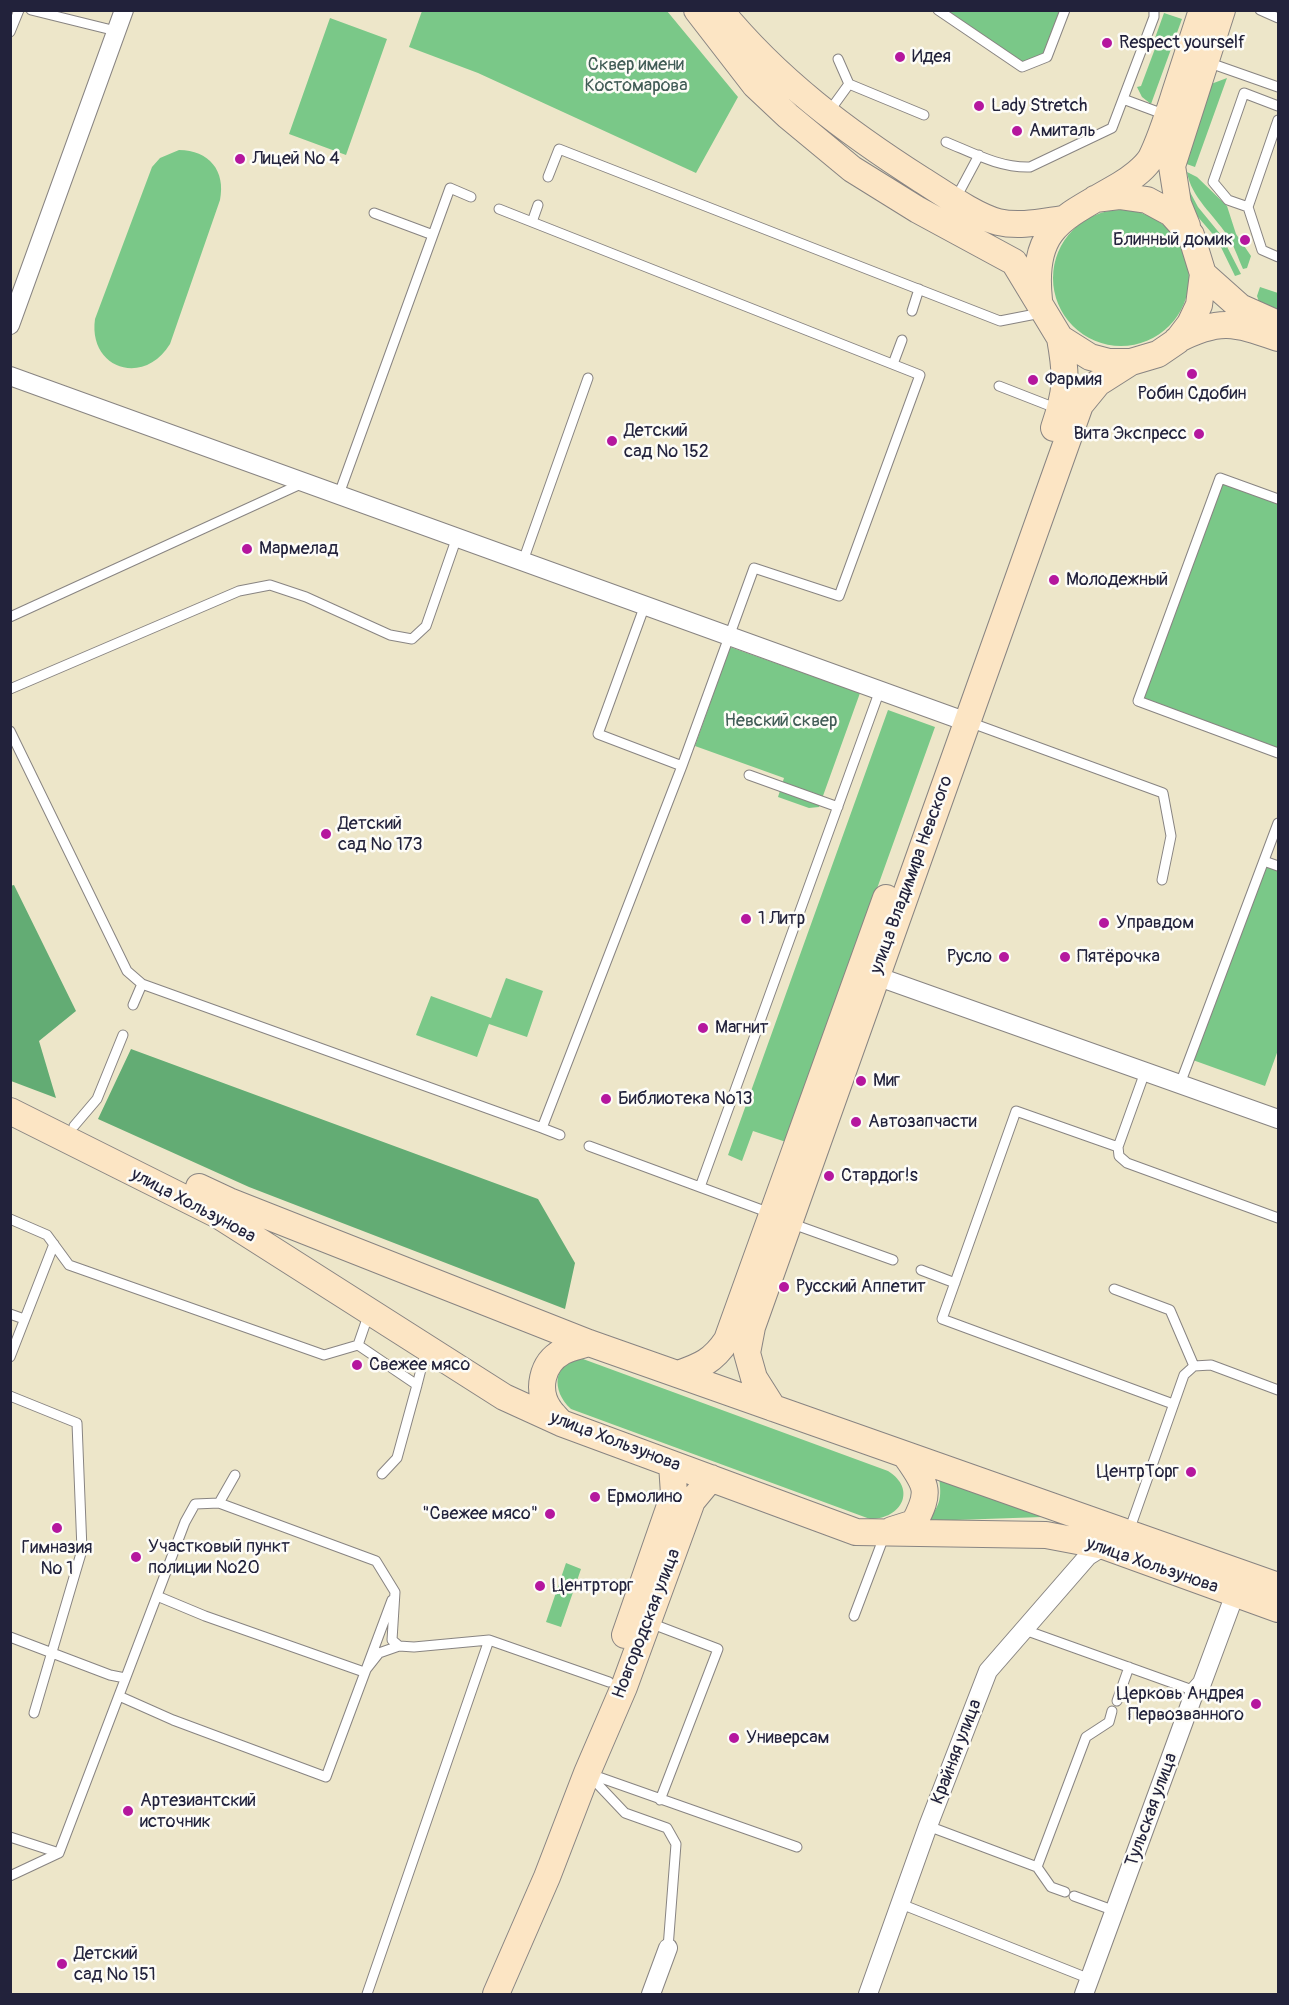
<!DOCTYPE html>
<html>
<head>
<meta charset="utf-8">
<style>
  body { margin:0 }
  #map { position:relative; width:1289px; height:2005px; overflow:hidden; background:#ede6c9; font-family:Pangolin,sans-serif }
  canvas { display:block }
  .frame { position:absolute; inset:0; border:12px solid #22223b; pointer-events:none }
</style>
</head>
<body>
<div id="map">
<canvas width="1289" height="2005"></canvas>
<div class="frame"></div>
</div>
<script>
const context = document.querySelector('canvas').getContext('2d');
context.lineJoin = 'round';
function fillPath(path, color) {
  context.fillStyle = color;
  context.fill(path, 'evenodd');
}
function stroke(path, color, width, dash) {
  context.strokeStyle = color;
  context.lineWidth = width;
  context.lineCap = dash ? 'butt' : 'round';
  context.setLineDash(dash || []);
  context.stroke(path);
}
function label(font, color, halo, rows, align = 'center') {
  context.font = font + ' Pangolin,sans-serif';
  context.lineWidth = 5;
  context.setLineDash([]);
  context.textBaseline = 'middle';
  context.strokeStyle = halo;
  context.fillStyle = color;
  for (const [text, x, y, turn = 0] of rows) {
    context.save();
    context.translate(x, y);
    context.rotate((+turn || 0) * Math.PI / 180);
    context.textAlign = isNaN(turn) ? turn : align;
    if (halo) context.strokeText(text, 0, 0);
    context.fillText(text, 0, 0);
    context.restore();
  }
}
fillPath(new Path2D(`
  M422,11H667L738,97L696,173L478,73L409,47Z
  M938,11H1065L1047,57L1022,67Z
  M1164,13L1182,19L1151,104L1142,97L1137,87L1141,86L1156,46L1155,38Z
  M330,18L387,39L346,155L289,134Z
  M1227,78L1195,167L1181,162L1211,84Z
  M179,150C209,150 226,171 220,200L170,344C144,387 88,369 95,319L152,167L160,158Z
  M1187,172L1197,177L1227,206L1236,234L1251,256L1247,268L1243,269C1238,258 1234,245 1227,235C1214,215 1191,197 1187,172Z
  M1182,177L1198,207L1221,235L1241,274L1235,276L1217,239L1185,202Z
  M1053 278a68 68 0 1 1 136 0a68 68 0 1 1-136 0Z
  M1260,287L1278,293V309L1259,302L1257,296Z
  M1220,478L1278,499V753L1138,701Z
  M730,647L860,693L819,807L809,808L778,797L784,778L695,746Z
  M888,710L935,727L786,1142L753,1131L742,1161L728,1155Z
  M1264,861L1278,866V1050L1265,1086L1190,1059Z
  M506,978L543,991L527,1037L489,1024L477,1057L416,1035L431,996L491,1018Z
  M583,1359L888,1471C917,1489 902,1519 870,1519L571,1409C551,1391 552,1361 583,1359Z
  M939,1478L1042,1517L927,1521C940,1506 942,1498 939,1478Z
  M566,1563L581,1569L561,1627L546,1622Z`), '#7ac888');
fillPath(new Path2D(`
  M14,885L76,1011L39,1041L56,1098L11,1081L10,886Z
  M131,1049L538,1199L575,1263L565,1309L249,1187L98,1119Z`), '#63ac74');
const lane = new Path2D(`
  M31,10L116,31
  M938,10L1022,67L1047,57L1065,10
  M1260,10L1278,18
  M10,32L19,10
  M838,59L849,84L924,115
  M1207,62L1278,87
  M1123,99L1166,115
  M828,113L849,84
  M1278,120L1248,207L1262,250L1278,257
  M946,142C973,153 1000,168 1030,167L1112,128L1154,17V10
  M548,177L559,149L1000,321L1041,313
  M956,198L979,155
  M1248,207L1228,200L1213,182L1244,93L1278,106
  M499,209L532,222
  M374,213L433,235
  M912,311L919,289
  M893,364L902,340
  M999,386L1058,409
  M339,494L450,188L471,197
  M1278,499L1220,478L1138,701L1278,753
  M523,561L588,378
  M645,605L598,734L682,766
  M10,617L303,483
  M10,689L239,591L270,585L306,597L390,635L412,639L426,626L457,537
  M969,722L1163,793L1171,836L1162,880
  M10,731L127,971L142,984L542,1128L682,766L754,568L839,596L920,375L532,222L538,205
  M749,775L838,807
  M1264,861L1278,866
  M133,1005L142,984
  M1145,1072L1118,1147L1016,1111L942,1319L1173,1404
  M1180,1084L1278,823
  M74,1126L97,1099L123,1035
  M542,1128L560,1135
  M589,1146L770,1213
  M1118,1147L1119,1156L1127,1163L1278,1218
  M700,1187L880,690
  M10,1219L47,1235L69,1265L324,1355L358,1345L417,1385L397,1458L382,1474
  M790,1223L893,1260
  M921,1270L955,1283
  M1114,1289L1170,1310L1194,1366
  M10,1314L24,1319
  M358,1345L369,1313
  M10,1357L54,1244
  M417,1385L426,1350
  M10,1396L77,1423L82,1550L34,1713
  M219,1503L235,1475
  M1129,1531L1184,1375L1194,1366L1211,1365L1278,1390
  M157,1596L205,1616L364,1672L379,1653L399,1646
  M854,1616L885,1534
  M650,1623L718,1649L660,1800
  M1022,1629L1195,1691
  M10,1637L110,1675L125,1678
  M119,1696L173,1720L326,1777L392,1600
  M1117,1701L1129,1667
  M590,1774L797,1847
  M589,1775L625,1813L667,1828L676,1844L668,1948
  M928,1826L1037,1867L1086,1737L1109,1722L1112,1711
  M10,1837L59,1853
  M1037,1867L1051,1887L1065,1892
  M10,1876L59,1853L185,1522L195,1504L219,1503L376,1561L395,1592L392,1640L399,1646L414,1647L489,1640
  M1074,1896L1115,1911
  M901,1904L1090,1979
  M367,1994L489,1640L609,1682`);
const street = new Path2D(`
  M10,325L124,10
  M10,376L967,722
  M876,976L1278,1119
  M651,1994L668,1948
  M868,1994L928,1826L988,1671L1088,1556L1104,1546
  M1084,1994L1195,1691L1202,1683L1235,1594`);
const secondary = new Path2D(`
  M697,10L755,85L788,116L852,169L918,210L1014,262L1060,338L1090,357L1109,362H1131L1158,354L1177,341L1190,324L1199,305L1203,274L1191,235L1171,213L1147,200L1119,196L1095,199
  M720,10C777,80 847,132 922,180C943,193 975,216 998,222C1019,227 1041,222 1062,219
  M1187,226L1178,204L1172,166L1222,10
  M1203,274L1240,307L1278,324
  M1039,300C1031,226 1064,218 1120,185C1130,179 1145,168 1151,158C1161,138 1168,115 1175,93C1184,66 1193,38 1202,10
  M1177,340C1220,318 1234,323 1278,338
  M1054,428C1067,390 1067,377 1060,338
  M10,1111L218,1215L504,1397L561,1423L856,1532L1046,1535L1104,1546L1278,1609
  M199,1187L229,1201L589,1343L1278,1586
  M678,1374C701,1366 713,1361 727,1340L886,898
  M773,1408L754,1378L747,1353L752,1327L1080,405L1098,383L1131,362
  M561,1423C557,1418 552,1414 549,1409C536,1390 542,1363 562,1352C570,1347 580,1346 589,1343
  M892,1530L914,1523C932,1490 926,1485 906,1456
  M625,1635L674,1494L672,1464
  M496,1994L547,1877L587,1773L624,1687L692,1501L711,1478`);
stroke(lane, '#888482', 11);
stroke(street, '#888482', 20);
stroke(secondary, '#888482', 28);
stroke(lane, '#fff', 9);
stroke(street, '#fff', 18);
stroke(secondary, '#fce5c4', 26);
for (const [x, y, r, color] of [
  [1107,43,6,"#b5179e"],
  [900,57,6,"#b5179e"],
  [979,106,6,"#b5179e"],
  [1017,131,6,"#b5179e"],
  [240,159,6,"#b5179e"],
  [1245,240,6,"#b5179e"],
  [1192,374,6,"#b5179e"],
  [1033,380,6,"#b5179e"],
  [1199,434,6,"#b5179e"],
  [612,441,6,"#b5179e"],
  [247,549,6,"#b5179e"],
  [1054,580,6,"#b5179e"],
  [326,834,6,"#b5179e"],
  [746,919,6,"#b5179e"],
  [1104,923,6,"#b5179e"],
  [1004,957,6,"#b5179e"],
  [1065,957,6,"#b5179e"],
  [703,1028,6,"#b5179e"],
  [861,1081,6,"#b5179e"],
  [606,1099,6,"#b5179e"],
  [856,1122,6,"#b5179e"],
  [829,1176,6,"#b5179e"],
  [784,1287,6,"#b5179e"],
  [357,1365,6,"#b5179e"],
  [1191,1472,6,"#b5179e"],
  [595,1497,6,"#b5179e"],
  [550,1514,6,"#b5179e"],
  [57,1528,6,"#b5179e"],
  [136,1557,6,"#b5179e"],
  [540,1586,6,"#b5179e"],
  [1256,1704,6,"#b5179e"],
  [734,1738,6,"#b5179e"],
  [128,1811,6,"#b5179e"],
  [62,1964,6,"#b5179e"]
]) {
  const dot = new Path2D();
  dot.arc(x, y, r, 0, 2 * Math.PI);
  context.fillStyle = color;
  context.fill(dot);
  stroke(dot, '#fdfcf7', 2);
}
label('18px', '#22223b', '#fdfcf7', [
  ["Respect yourself",1119,43],
  ["Идея",912,57],
  ["Lady Stretch",991,106],
  ["Амиталь",1029,131],
  ["Лицей № 4",252,159],
  ["Блинный домик",1233,240,"right"],
  ["Фармия",1045,380],
  ["Робин Сдобин",1192,394,"center"],
  ["Детский",624,431],
  ["сад № 152",624,452],
  ["Вита Экспресс",1187,434,"right"],
  ["Мармелад",259,549],
  ["Молодежный",1066,580],
  ["Детский",338,824],
  ["сад № 173",338,845],
  ["1 Литр",758,919],
  ["Управдом",1116,923],
  ["Русло",992,957,"right"],
  ["Пятёрочка",1077,957],
  ["Магнит",715,1028],
  ["Миг",873,1081],
  ["Библиотека №13",618,1099],
  ["Автозапчасти",868,1122],
  ["Стардог!s",841,1176],
  ["Русский Аппетит",796,1287],
  ["Свежее мясо",369,1365],
  ["ЦентрТорг",1179,1472,"right"],
  ["Ермолино",607,1497],
  ["\"Свежее мясо\"",538,1514,"right"],
  ["Участковый пункт",148,1547],
  ["полиции №20",148,1568],
  ["Гимназия",57,1548,"center"],
  ["№ 1",57,1569,"center"],
  ["Центрторг",552,1586],
  ["Церковь Андрея",1244,1694,"right"],
  ["Первозванного",1244,1715,"right"],
  ["Универсам",746,1738],
  ["Артезиантский",140,1801],
  ["источник",140,1822],
  ["Детский",74,1954],
  ["сад № 151",74,1975]
], 'left');
label('18px', '#415c56', '#fdfcf7', [
  ["Сквер имени",636,65],
  ["Костомарова",636,86],
  ["Невский сквер",781,721]
]);
label('18px', '#22223b', '#fdfcf7', [
  ["улица Владимира Невского",912,875,-70],
  ["улица Хользунова",193,1206,28],
  ["улица Хользунова",615,1442,21],
  ["улица Хользунова",1152,1566,19],
  ["Новгородская улица",647,1624,-69],
  ["Крайняя улица",957,1752,-69],
  ["Тульская улица",1152,1810,-70]
]);
</script>
</body>
</html>
